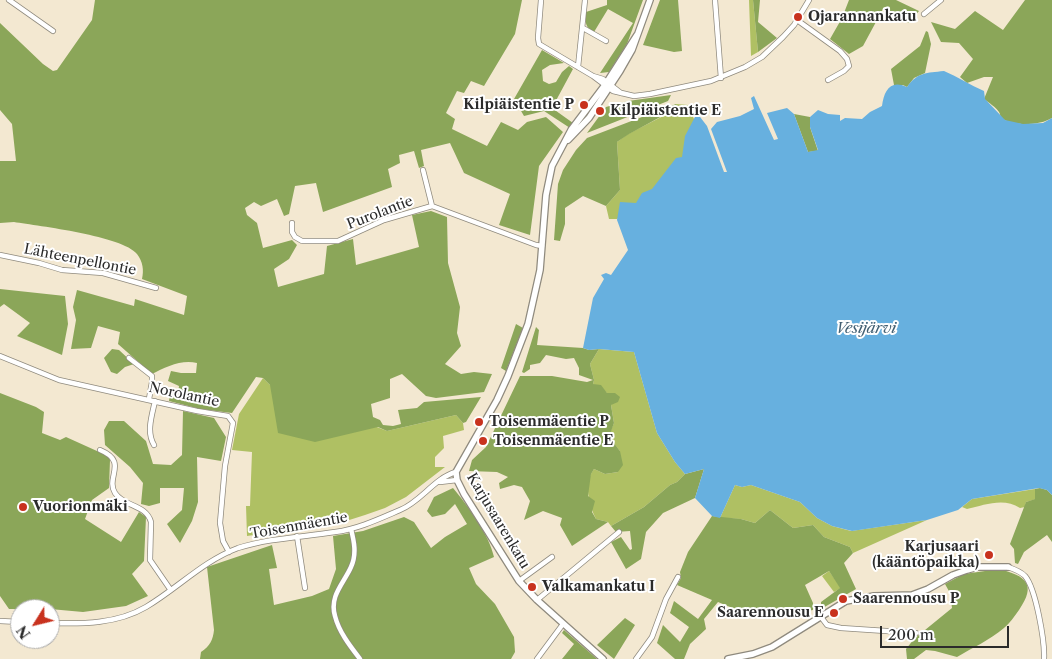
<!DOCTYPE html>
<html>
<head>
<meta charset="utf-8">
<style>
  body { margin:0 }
  #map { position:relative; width:1052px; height:659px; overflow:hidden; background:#f3e8d1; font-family:"Libre Caslon Text",serif }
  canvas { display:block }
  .north { position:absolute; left:10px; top:599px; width:50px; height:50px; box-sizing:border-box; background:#fff; border:1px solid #aaa; border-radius:50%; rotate:234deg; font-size:14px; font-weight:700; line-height:20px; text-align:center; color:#2b2b2b }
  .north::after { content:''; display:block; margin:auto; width:18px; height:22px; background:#c8321e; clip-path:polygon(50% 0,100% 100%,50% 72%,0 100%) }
  .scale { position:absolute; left:880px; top:626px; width:129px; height:22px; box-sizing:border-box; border:2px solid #2b2b2b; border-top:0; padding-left:6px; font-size:15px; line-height:18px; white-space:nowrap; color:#2b2b2b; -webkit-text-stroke:4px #fff; paint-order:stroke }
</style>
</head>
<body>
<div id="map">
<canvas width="1052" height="659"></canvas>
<div class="north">N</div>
<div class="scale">200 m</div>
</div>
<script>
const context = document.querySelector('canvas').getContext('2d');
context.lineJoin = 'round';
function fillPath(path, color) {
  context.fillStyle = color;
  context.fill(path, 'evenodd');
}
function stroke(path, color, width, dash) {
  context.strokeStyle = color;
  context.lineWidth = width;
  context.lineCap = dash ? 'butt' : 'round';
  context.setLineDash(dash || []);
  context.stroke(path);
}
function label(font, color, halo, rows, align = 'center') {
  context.font = font + ' "Libre Caslon Text",serif';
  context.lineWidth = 4;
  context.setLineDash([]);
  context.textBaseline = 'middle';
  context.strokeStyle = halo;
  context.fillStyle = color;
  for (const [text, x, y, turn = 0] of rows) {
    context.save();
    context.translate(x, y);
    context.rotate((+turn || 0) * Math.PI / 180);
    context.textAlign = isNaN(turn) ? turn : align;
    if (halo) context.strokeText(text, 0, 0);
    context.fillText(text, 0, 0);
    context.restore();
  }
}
fillPath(new Path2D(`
  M749,0H753L758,52L751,56Z
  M676,104L688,105L694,119L699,123L709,153L617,219H609L606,206L620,190L617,142L628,134L677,109Z
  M599,349L634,352L657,433L675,462L685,474L677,482L670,485L644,507L611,526L608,522L596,519C589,505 583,483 594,469L605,474L618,472L620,451L608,437L614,423L611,405L615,393H607L593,384L594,380L590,364Z
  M263,378L270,385L387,431L456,415L463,423L464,430L443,436L444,448L435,457V467H445L406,497L385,508L365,515L343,522L247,536L246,506H250L252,452L232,450L239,414Z
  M735,485L742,487L751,485L800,502L817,518L832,526L851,531L927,520L853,553L850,547L824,537L813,525L793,528L770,510L755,523L741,519L720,518Z
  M1035,489L1036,499L1026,502L1025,507L1020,508C1004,497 984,505 967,509L962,507L972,499Z
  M829,571L841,588L834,592L822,576Z`), '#afc063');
fillPath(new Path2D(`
  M95,0H522L515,34L484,86L471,81L464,93L457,91L446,113L455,119L452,129L487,146L501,122L518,130L527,122L546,117L563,132L539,166L530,235L499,225L510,194L464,173L450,143L421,150L424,166L419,168L414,151L399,155L400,163L388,169L392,187L323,212L316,183L295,186L289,214L284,216L277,199L261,206L254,202L245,208L247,215L257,223L263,248L292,240L297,245L289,259L274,269L278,287L324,274L327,246L353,239L356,265L419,247L412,215L431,211L447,217L448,263L460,307L457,333L461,346L445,364L461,374L474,372L492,374L484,392L436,398L426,396L402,374L390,379V398L371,404L373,417L380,420L383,425L393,426L401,424L398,410L417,408L424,402L481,397L466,422L463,423L456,415L387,431L378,427L315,442L278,433L270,385L263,378L256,377L232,413L200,409L169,401L170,394H178L179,386L168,381L171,371L181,373H196L197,363C182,359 165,367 152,374L118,344L120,332L98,326L91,348L71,349L76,320L73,307L77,290L134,306L135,299L184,315L187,296L142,279C144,270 143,262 137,254C123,236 39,226 14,222L0,223V161H16L12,124L0,110V23L43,64L53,71L57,70L92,20Z
  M607,0H643L627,44L609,72L600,73L633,23L608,9L594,32C585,27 585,23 586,12L607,5Z
  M660,0H678L682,51L674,52L643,45Z
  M753,0H760L758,22L777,38L758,52Z
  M849,0H896L919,11L909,23L883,9L863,46L849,54L830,39L842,18Z
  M1025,0H1052V118C1041,125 1014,127 1003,119C998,115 1002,118 999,112C996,107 989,103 984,99L993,77H984L967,83L960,77L973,59L959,43L941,42L931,22L955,29L975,11L1003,30Z
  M926,31L928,32L931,44L925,73L914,78L907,87L903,85H894L891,69L920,46Z
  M542,50L564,63L550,65L542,70L543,81L549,84L556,82L562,72L569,66L573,69L552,108L573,123L570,128L544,111L524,116L514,99Z
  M671,95L668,101L587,133L606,107L628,101Z
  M676,104L677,108L629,134L617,142L620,190L606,206L583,196L565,208V224L560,241L554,240L558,184L563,170L576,150L587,138Z
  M794,114L810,117V127L818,151L808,152Z
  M0,289L65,296L68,324L62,355L17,336L30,323L4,304L0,307Z
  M516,324L523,328L506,371L501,368Z
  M536,327L539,330L537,345L583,348L589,350L599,349L590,364L594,380L593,384L601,385L607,393H615L620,397L618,402L611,405L614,423L609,437L620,451L623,465L618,472L605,474L594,469L591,474L588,496L595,501L592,512L596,519L608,522L572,546L560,525L562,518L543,511L524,520L530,501L522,487L514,485L500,489L499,483L508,477L497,472L469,471L472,460L486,447L520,376H552L587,382L593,380L579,375V368L574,358L566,359L546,355L540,363L530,365V369L524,373L522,372Z
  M112,349L119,350L134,364L125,367L117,374L111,372L104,358Z
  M0,393L36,407L44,412L42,433L60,440L66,437L108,456L110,460L109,488L92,500L85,519L121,542L139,512L146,517L144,561L132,574L148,596L126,606L83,612L50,609H9L0,596Z
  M183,411L214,418L226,437L221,461L197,457L198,502L192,521L180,543L167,524L182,510L184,488H160V503L149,506L141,504L143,483L130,467L105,445L104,430L109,421H124L146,441L153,464L171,465L182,455Z
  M704,469L695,498L663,513L646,532L641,559L626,569L611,542L621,537L630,550L632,549L630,531L616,532L611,526L644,507L670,485L677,482L685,474Z
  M453,488C468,506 489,534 494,557L469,568L476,584L495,604L514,637L515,652L511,659H200L201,652C210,646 213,640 214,630L207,567L272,545L277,568L269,569L274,605L312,596L329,589L336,569L333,536L363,531L404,517L414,522L431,548L445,537L467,524L455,504L445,514L432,517L427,511L434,497Z
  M1040,488L1047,490L1052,495V542L1047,535L1024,552L1018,564L1015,563L1014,549L1010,544L1026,502L1035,499V489Z
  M770,510L793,528L813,525L824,537L850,547L853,553L844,563L856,589L821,609V602L840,588L829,571L805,585L813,603V610L759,619L718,602L704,619L706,629L690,644L684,659H675L657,643L663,625L680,642L689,627L670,613L674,601L698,619L712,600L677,585L681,578L680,572L688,552L712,516L741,519L755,523Z
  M999,569C1026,576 1037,584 1019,610C1014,617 1010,623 1004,628C990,640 972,648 957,657L935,651L926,650L914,659H907L906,649L914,639L952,608L950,593L945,584L964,574Z
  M625,618L635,625L614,659L597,645Z
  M564,630L597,659H562L574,644L562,633Z`), '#8ba659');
fillPath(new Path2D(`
  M944,71C958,77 970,85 984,91L985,99L1005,120L1023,124L1043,123L1052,118V495L1047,490L1039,488L972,499L958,510L927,520L852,531L832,526L817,518L800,502L751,485L742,487L735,485L720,518L712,516L695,498L704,469L685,474L675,462L657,433L634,352L599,349L589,350L583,348L593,298L604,279L601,275L606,273L611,275L628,250L617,220L620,202L636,203L642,193L652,189L676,158L682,157L685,136L697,113L707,126L724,172H727L711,129L717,122L740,116L754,109L751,98L754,96L774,140L778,139L767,113L787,108L794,114L808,152L818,150L810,127V117L818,110L828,114L840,115V121L845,118L862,119L870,112L882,106C884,91 890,79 907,87C918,72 926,73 944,71Z`), '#67b0df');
const minor = new Path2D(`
  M9,0L53,31
  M541,0L538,38L539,44L593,76L613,91L634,96L650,94L711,81L745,67L762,57L783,37L794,25L809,0
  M715,0L721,78
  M924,14L941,0
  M797,20L840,51L847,59L849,66L844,71L828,80
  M583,28L606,41
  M578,67L585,0
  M593,76L603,79L621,93
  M423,170L432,206
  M292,223V232L295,237L302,241H338L384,220L432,206L536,245L542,246
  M0,255L39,263L62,270L103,273L156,288
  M0,356L59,380L197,411L228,416L233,423L225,466L220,523L223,541L229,552
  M129,358L152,376V382L149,399
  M154,445C146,432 152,415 155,401
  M100,450C129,462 105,477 115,493C124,507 146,504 151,522L150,560L170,589
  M440,482L457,480
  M351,529C354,541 357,554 351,567C344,583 329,596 335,616C339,632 350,646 360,659
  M297,536L305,588
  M1008,567C1014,569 1020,571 1025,576C1036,589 1045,642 1044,659
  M519,581L552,557
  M537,600L619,532
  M821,617L827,625L841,628L916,633
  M0,621L20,622
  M50,623C83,624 117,624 146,607C178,588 203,561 238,548C270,538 303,537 335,532C358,529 379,519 400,510C421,502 434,478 456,472
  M537,659L563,624
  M636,659L652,637L666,599L678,577`);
const tertiary = new Path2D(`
  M568,140L589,118L620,71L632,50L650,0
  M603,659L537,600L519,581L464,494L457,480L456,472L497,400L508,376L528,324L540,270L546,195L552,166L571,130L605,85L637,35
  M728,659L753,654L772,647L846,601L874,596L912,595L928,589L953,575L967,570L978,567H1008`);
stroke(minor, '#8f8a7e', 6);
stroke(tertiary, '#8f8a7e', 8);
stroke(minor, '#fff', 4.5);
stroke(tertiary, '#fff', 5.5);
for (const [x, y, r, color] of [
  [798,17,5,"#c8321e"],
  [584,105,5,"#c8321e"],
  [600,111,5,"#c8321e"],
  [479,422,5,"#c8321e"],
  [483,441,5,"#c8321e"],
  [23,507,5,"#c8321e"],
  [989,555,5,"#c8321e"],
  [532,587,5,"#c8321e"],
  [843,599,5,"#c8321e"],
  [834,613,5,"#c8321e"]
]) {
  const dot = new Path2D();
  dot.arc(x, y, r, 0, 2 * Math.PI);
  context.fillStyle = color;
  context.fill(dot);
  stroke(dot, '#fff', 2);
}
label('bold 14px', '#2b2b2b', '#fff', [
  ["Ojarannankatu",808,17],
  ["Kilpiäistentie P",574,105,"right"],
  ["Kilpiäistentie E",610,111],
  ["Toisenmäentie P",489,422],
  ["Toisenmäentie E",493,441],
  ["Vuorionmäki",33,507],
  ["Karjusaari",979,547,"right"],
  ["(kääntöpaikka)",979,563,"right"],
  ["Valkamankatu I",542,587],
  ["Saarennousu P",853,599],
  ["Saarennousu E",824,613,"right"]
], 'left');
label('14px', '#2b2b2b', '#fff', [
  ["Purolantie",380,213,-21],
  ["Lähteenpellontie",80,260,11],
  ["Norolantie",184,395,12],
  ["Karjusaarenkatu",498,521,59],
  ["Toisenmäentie",299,526,-10]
]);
label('italic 15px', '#436073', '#fff', [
  ["Vesijärvi",866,329]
]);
</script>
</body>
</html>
